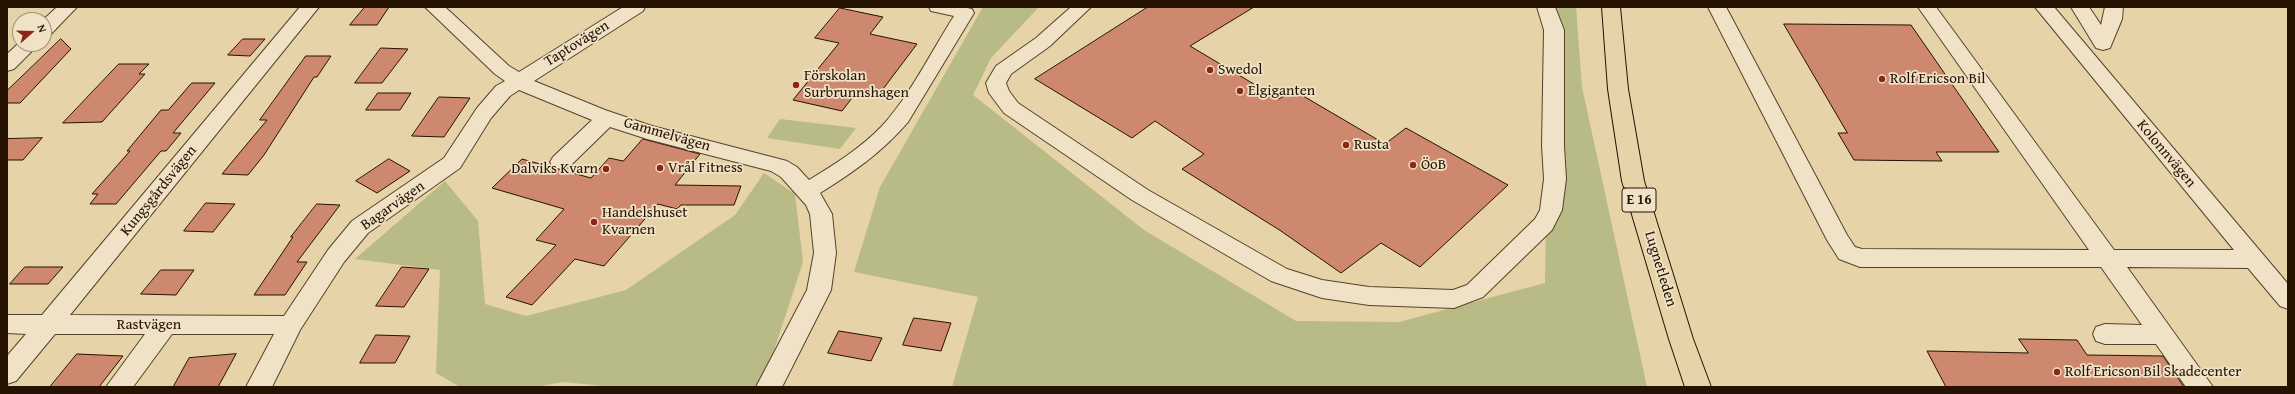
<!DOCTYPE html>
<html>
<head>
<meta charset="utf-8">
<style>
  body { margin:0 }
  #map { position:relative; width:2295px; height:394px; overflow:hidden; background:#e6d3a8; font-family:"Gentium Book Plus",serif }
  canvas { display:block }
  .frame { position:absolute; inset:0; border:8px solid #261200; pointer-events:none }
  .north { position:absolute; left:12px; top:12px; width:40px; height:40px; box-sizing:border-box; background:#efe2c6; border:1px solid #9f8f77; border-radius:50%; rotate:70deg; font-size:11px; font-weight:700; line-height:16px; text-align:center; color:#261200 }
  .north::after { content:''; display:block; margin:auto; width:14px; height:18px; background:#8f2418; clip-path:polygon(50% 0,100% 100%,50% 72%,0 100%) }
</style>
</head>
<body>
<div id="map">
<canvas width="2295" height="394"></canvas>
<div class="frame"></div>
<div class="north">N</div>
</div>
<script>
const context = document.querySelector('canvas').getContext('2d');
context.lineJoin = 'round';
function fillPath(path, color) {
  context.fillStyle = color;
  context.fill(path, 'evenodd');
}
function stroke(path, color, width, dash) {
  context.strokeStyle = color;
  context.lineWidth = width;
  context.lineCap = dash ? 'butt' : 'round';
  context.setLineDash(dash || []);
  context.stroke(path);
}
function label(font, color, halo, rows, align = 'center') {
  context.font = font + ' "Gentium Book Plus",serif';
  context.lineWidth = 3.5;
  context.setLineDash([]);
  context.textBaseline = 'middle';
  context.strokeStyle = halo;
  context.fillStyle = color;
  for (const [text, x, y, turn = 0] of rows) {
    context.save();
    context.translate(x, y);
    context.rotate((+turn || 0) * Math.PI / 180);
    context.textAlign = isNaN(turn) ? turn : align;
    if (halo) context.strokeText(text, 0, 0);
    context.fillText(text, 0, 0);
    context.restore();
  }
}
fillPath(new Path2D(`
  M983,7H1039L991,58L973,95L1144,230L1296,321L1399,322L1545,283L1550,7H1576L1582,87L1647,387H952L978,297L854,272L880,187Z
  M780,119L856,128L840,149L767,138Z
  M764,173L795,194L803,262L765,378L753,387H615L563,382L536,387H460L436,373L440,270L355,259L445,181L478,221L485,304L526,316L626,290L735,215Z`), '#b8bb85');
const building = new Path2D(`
  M365,7H389L377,25H350Z
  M1148,7H1254L1190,46L1279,99L1293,90L1385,144L1406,128L1508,185L1420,267L1381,243L1341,273L1281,231L1182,169L1204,154L1155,121L1132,138L1035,79Z
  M840,8L883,17L870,34L917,44L880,93L859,89L842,111L793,100L839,43L815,38Z
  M1784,24L1911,25L1999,152H1936L1942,161L1854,160L1838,133H1847Z
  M61,39L71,49L20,103H7V91Z
  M243,39H265L250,56L228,55Z
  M381,48L408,49L382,83H355Z
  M306,56H331L317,77H314L264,155L248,175L222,174L267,120H260Z
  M119,64H149L139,74H145L102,122L63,123Z
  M192,83H215L173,133H181L166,151H161L116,204H90L98,194H92L130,151H127L161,110H168Z
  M378,93H411L400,110H366Z
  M439,97L470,98L444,137L412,136Z
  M42,138L23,160H7V139Z
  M643,139L700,154L675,185L741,186L734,205H681L677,209L658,204L604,266L575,259L532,305L506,297L556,245L536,240L564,209L492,188L522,159L591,178L609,158L623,161Z
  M389,159L410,171L377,193L356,181Z
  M206,203L235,204L213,232L184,231Z
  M317,204L340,205L297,262H307L285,295H254L293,237H291Z
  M25,267H63L48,284H10Z
  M402,267L429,269L404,307L376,306Z
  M161,270H194L176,295L141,294Z
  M914,318L951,323L941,351L903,345Z
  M839,331L882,338L871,361L828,353Z
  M376,335L410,336L395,363H360Z
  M2019,339L2077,340L2087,355L2163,356L2184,387H1946L1927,351L2028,353Z
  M77,354L123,356L99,387H50Z
  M236,354L218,387H173L189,358Z`);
fillPath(building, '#ce886e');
stroke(building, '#261200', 1);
const minor = new Path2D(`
  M57,7H77L51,34L44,36L43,20Z
  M300,7H319L70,315L284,316L328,250L352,221L444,158L477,108L496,86L505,81L495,74L425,7H445L509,66L519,72L623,7H645L643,11L534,81L605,110L652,126L787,161L797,167L809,180C835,164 861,148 882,126C911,94 931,52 954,16L931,11L929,7H963L972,9L974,13L908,122C881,153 855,171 820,193L832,214L836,253L831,290L782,387H756L807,290L814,253L810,214L806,205L781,177L771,171L647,139L610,127L569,167L561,169L553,167L550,162L553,157L592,120L519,90L510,96L491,118L460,168L368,233L344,262L300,330L272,387H246L274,334H172L133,387H106L145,334H55L16,381L7,384V356L26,334L7,333V315H42Z
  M1071,7H1091L1050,46L1011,74L1006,83L1009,91L1018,103L1148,190L1287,269L1322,280L1369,287L1453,290L1467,285L1535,219L1540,210L1544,179L1542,146L1544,30L1537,7H1555L1564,30V146L1566,179L1562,210L1552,230L1483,297L1454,308L1369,305L1322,298L1271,281L1132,200L1004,113L989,93L986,83L996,66L1036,38Z
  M1708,7H1726L1847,235L1855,247L1862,249L2089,250L1918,7H1936L2114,250H2234L2035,7H2054L2288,284V309L2280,306L2248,268L2127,267L2213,387H2186L2156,344H2105L2096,341L2093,334L2096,327L2105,324L2142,325L2101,267H1860L1839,259L1827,240Z
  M2071,7H2089L2101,25L2105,7H2123L2122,19L2110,48L2103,50L2096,48Z
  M20,42V44H39L14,69L7,71V54Z`);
const highway = new Path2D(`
  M1602,7H1620L1628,89L1644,181L1693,339L1711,387H1685L1669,339L1622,181L1608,89Z`);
stroke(minor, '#56422a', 2);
stroke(highway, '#261200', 2);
fillPath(minor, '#efe2c6');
fillPath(highway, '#e6d3a8');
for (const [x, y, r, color] of [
  [1210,70,4,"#8f2418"],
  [1882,79,4,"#8f2418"],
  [796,85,4,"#8f2418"],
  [1240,91,4,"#8f2418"],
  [1346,145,4,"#8f2418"],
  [1413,165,4,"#8f2418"],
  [660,168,4,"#8f2418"],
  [606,169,4,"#8f2418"],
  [594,222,4,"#8f2418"],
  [2057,372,4,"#8f2418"]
]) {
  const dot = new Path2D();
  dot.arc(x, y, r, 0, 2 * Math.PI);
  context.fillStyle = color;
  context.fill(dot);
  stroke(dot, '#efe2c6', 1.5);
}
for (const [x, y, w] of [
  [1639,200,34]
]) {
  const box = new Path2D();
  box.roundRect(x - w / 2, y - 12, w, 24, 3);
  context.fillStyle = '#efe2c6';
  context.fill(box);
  stroke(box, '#261200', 1);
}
label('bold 14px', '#261200', null, [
  ["E 16",1639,200]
]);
label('15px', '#261200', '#efe2c6', [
  ["Taptovägen",577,44,-32],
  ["Gammelvägen",667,135,16],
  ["Kolonnvägen",2166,154,50],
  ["Kungsgårdsvägen",159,191,-51],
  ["Bagarvägen",393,206,-35],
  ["Lugnetleden",1660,269,73],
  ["Rastvägen",149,325]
]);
label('15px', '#261200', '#efe2c6', [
  ["Swedol",1218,70],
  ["Förskolan",804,76],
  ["Surbrunnshagen",804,93],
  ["Rolf Ericson Bil",1890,79],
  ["Elgiganten",1248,91],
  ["Rusta",1354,145],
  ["ÖoB",1421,165],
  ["Vrål Fitness",668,168],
  ["Dalviks Kvarn",598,169,"right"],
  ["Handelshuset",602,213],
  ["Kvarnen",602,230],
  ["Rolf Ericson Bil Skadecenter",2065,372]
], 'left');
</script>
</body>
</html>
